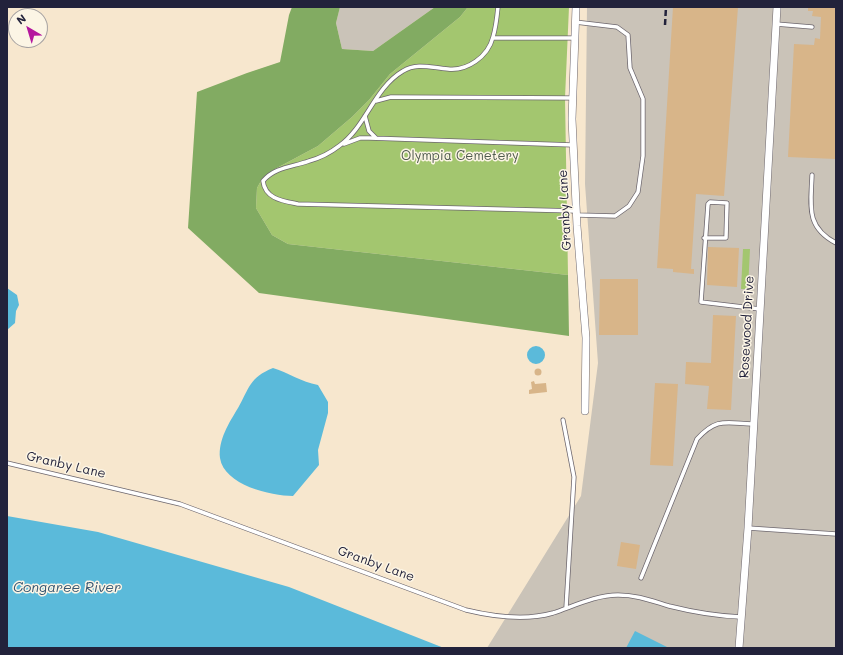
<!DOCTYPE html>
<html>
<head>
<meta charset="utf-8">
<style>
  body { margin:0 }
  #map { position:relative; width:843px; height:655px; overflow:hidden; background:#f7e7ce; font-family:Mali,sans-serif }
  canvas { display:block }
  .frame { position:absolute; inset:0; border:8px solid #22223b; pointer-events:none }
  .north { position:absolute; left:8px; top:8px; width:40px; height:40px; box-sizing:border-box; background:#fcf5e5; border:1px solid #a5a1a1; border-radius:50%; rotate:322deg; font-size:11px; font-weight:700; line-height:16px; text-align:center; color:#22223b }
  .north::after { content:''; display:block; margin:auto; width:14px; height:18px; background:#b5179e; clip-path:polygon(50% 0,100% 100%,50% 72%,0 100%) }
</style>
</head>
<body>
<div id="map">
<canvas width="843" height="655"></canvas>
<div class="frame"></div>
<div class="north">N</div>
</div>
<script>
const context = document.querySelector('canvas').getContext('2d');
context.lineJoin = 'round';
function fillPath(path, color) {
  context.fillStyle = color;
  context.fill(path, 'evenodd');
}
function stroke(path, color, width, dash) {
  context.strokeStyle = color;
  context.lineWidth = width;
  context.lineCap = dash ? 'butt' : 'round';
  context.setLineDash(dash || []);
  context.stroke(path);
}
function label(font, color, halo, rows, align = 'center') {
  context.font = font + ' Mali,sans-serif';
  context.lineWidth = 3;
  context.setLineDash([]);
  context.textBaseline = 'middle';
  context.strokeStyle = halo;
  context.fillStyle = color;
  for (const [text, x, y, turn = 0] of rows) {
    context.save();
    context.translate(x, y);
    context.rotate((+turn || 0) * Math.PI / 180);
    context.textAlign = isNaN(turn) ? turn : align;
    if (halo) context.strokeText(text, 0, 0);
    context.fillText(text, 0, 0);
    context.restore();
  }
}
fillPath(new Path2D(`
  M340,7H435L373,51L342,49L336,23Z
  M587,7H836V648H487L581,496L598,363L585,184Z`), '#cac3b8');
fillPath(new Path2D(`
  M468,7H569L565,98L568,275L288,244L272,235L256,208L257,188L262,179L275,169L318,146L352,117L369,100L390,74L460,17Z
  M743,249H750L748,289H741Z`), '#a3c66f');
fillPath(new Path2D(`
  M292,7H340L336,23L342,49L373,51L435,7H468L460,17L390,74L369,100L352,117L318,146L275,169L262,179L257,188L256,208L272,235L288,244L568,275L569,336L259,293L188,228L197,92L247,73L280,62L289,15Z`), '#82ab62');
fillPath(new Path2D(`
  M7,288L17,295L19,305L16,311L15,323L7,330Z
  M527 355a9 9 0 1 1 18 0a9 9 0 1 1-18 0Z
  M273,368C289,373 301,382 318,385L328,402V413L318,450L319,465L293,496C271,496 224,485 220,458C218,440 229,423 238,408C250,387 249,378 273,368Z
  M7,516L98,532L289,587L444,648H7Z
  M635,631L669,648H626Z`), '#5bbada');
fillPath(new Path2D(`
  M673,7H738L724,196L696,194L691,269H694V274L673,272V269L657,268Z
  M808,7H836V159L788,157L794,44L814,45L815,38L820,39L821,17L812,16L813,11H808Z
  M708,247L739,248L737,287L707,285Z
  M600,279H638V335H599Z
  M713,315L736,316L731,410L707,409L709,386L685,384L686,362L711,363Z
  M534.5 372a3.5 3.5 0 1 1 7 0a3.5 3.5 0 1 1-7 0Z
  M534,381L535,384L546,383L547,392L529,394V390L532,389L531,382Z
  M655,383L678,384L673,466L650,465Z
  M621,542L640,545L636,569L617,566Z`), '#d8b589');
const lane = new Path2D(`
  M498,7C497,17 496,27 493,37C488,57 467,71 448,69C432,68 417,62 403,71C374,88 366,127 339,146C330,153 320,158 309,161C292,167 275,167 263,181C265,199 283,201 298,204L576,211
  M575,22L617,27L628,35L630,68L643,99V156L638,192L629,206L615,216L577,215
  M776,24L812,27
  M493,38H575
  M376,101L391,97L573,98
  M365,116L369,131L376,138
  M344,144L360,138H369L573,145
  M812,175C811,205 805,227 836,243
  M704,238H726L727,203L710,202L708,204L701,302L760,309
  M563,420L574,477L566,608
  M7,463L180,504L466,610C495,617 525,621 553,613C574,606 596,595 618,595C637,595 652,601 669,606C693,612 716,616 741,617
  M748,528L836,534
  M641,578L697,439C717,417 726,423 753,424`);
const street = new Path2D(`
  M576,7L572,119L577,226L586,338L585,411
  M739,648L748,528L777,7`);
stroke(lane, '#6d676e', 5);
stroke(street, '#6d676e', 8);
stroke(lane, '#fff', 3.5);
stroke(street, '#fff', 7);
stroke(new Path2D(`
  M665,25L666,7`), '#22223b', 2.5, [6, 3]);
label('13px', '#4f5b4d', '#fcf5e5', [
  ["Olympia Cemetery",460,156]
]);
label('13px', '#22223b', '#fcf5e5', [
  ["Granby Lane",565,210,-93],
  ["Rosewood Drive",747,327,-87],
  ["Granby Lane",66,465,13],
  ["Granby Lane",376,564,20]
]);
label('italic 14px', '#365773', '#fcf5e5', [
  ["Congaree River",67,588]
]);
</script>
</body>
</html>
